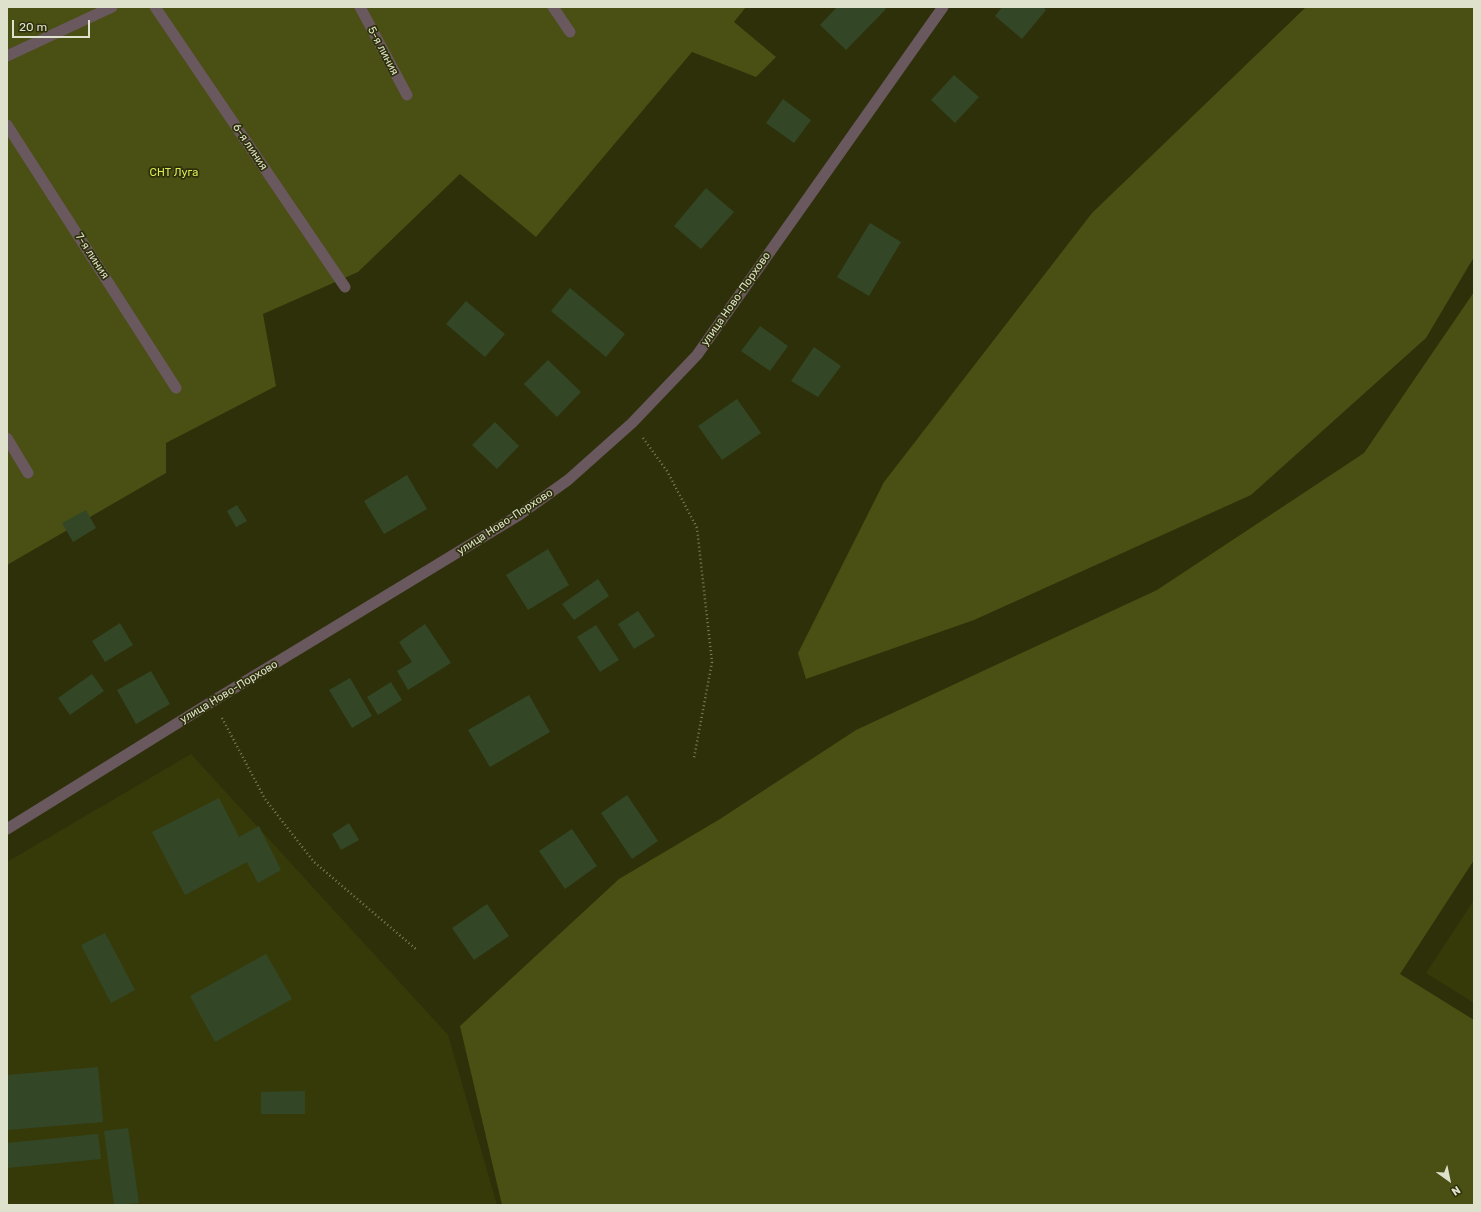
<!DOCTYPE html>
<html>
<head>
<meta charset="utf-8">
<style>
  body { margin:0 }
  #map { position:relative; width:1481px; height:1212px; overflow:hidden; background:#2d3009; font-family:Rubik,sans-serif }
  canvas { display:block }
  .frame { position:absolute; inset:0; border:8px solid #dee1cc; pointer-events:none }
  .north { position:absolute; left:1429px; top:1160px; width:40px; height:40px; -webkit-text-stroke:3px #2d3009; paint-order:stroke; rotate:147deg; font-size:11px; font-weight:700; line-height:16px; text-align:center; color:#dee1cc }
  .north::after { content:''; display:block; margin:auto; width:14px; height:18px; background:#dee1cc; clip-path:polygon(50% 0,100% 100%,50% 72%,0 100%) }
  .scale { position:absolute; left:12px; top:20px; width:78px; height:18px; box-sizing:border-box; border:2px solid #dee1cc; border-top:0; padding-left:5px; font-size:12px; line-height:14px; white-space:nowrap; color:#dee1cc; -webkit-text-stroke:3px #2d3009; paint-order:stroke }
</style>
</head>
<body>
<div id="map">
<canvas width="1481" height="1212"></canvas>
<div class="frame"></div>
<div class="north">N</div>
<div class="scale">20 m</div>
</div>
<script>
const context = document.querySelector('canvas').getContext('2d');
context.lineJoin = 'round';
function fillPath(path, color) {
  context.fillStyle = color;
  context.fill(path, 'evenodd');
}
function stroke(path, color, width, dash) {
  context.strokeStyle = color;
  context.lineWidth = width;
  context.lineCap = dash ? 'butt' : 'round';
  context.setLineDash(dash || []);
  context.stroke(path);
}
function label(font, color, halo, rows, align = 'center') {
  context.font = font + ' Rubik,sans-serif';
  context.lineWidth = 3.5;
  context.setLineDash([]);
  context.textBaseline = 'middle';
  context.strokeStyle = halo;
  context.fillStyle = color;
  for (const [text, x, y, turn = 0] of rows) {
    context.save();
    context.translate(x, y);
    context.rotate((+turn || 0) * Math.PI / 180);
    context.textAlign = isNaN(turn) ? turn : align;
    if (halo) context.strokeText(text, 0, 0);
    context.fillText(text, 0, 0);
    context.restore();
  }
}
fillPath(new Path2D(`
  M191,754L448,1035L497,1205H7V862Z
  M1474,900V1003L1426,973Z`), '#363a09');
fillPath(new Path2D(`
  M7,7H746L734,22L776,57L756,77L692,52L536,237L460,174L358,272L263,314L276,386L166,443V473L7,565Z
  M1306,7H1474V257L1426,338L1251,495L974,620L806,679L798,653L884,482L1092,213Z
  M1474,292V860L1400,974L1474,1020V1205H502L460,1026L619,879L720,819L856,730L1157,590L1364,453Z`), '#4a4f13');
fillPath(new Path2D(`
  M837,7H884L886,9L846,50L820,25Z
  M1002,7H1043L1046,10L1022,39L995,16Z
  M954,75L979,97L955,123L931,100Z
  M783,99L811,120L794,143L766,123Z
  M706,188L734,212L701,249L674,226Z
  M870,223L901,242L869,296L837,277Z
  M570,288L625,334L606,357L551,311Z
  M466,301L505,334L485,357L446,324Z
  M760,326L788,346L770,371L741,351Z
  M814,347L841,366L818,397L791,381Z
  M548,360L581,392L557,417L524,384Z
  M737,399L761,433L722,460L698,426Z
  M495,422L519,446L497,469L472,445Z
  M407,475L427,509L384,534L364,501Z
  M237,505L247,521L236,527L227,511Z
  M86,510L96,528L73,542L62,523Z
  M548,549L569,585L528,610L506,575Z
  M598,579L609,596L574,620L562,604Z
  M638,611L655,636L634,649L618,624Z
  M120,623L133,645L105,662L92,641Z
  M425,624L451,663L408,690L397,671L412,662L399,642Z
  M596,625L619,660L600,672L577,637Z
  M151,671L170,704L136,724L117,690Z
  M92,674L104,691L70,715L58,698Z
  M350,678L372,716L352,728L329,690Z
  M391,682L402,700L378,715L367,697Z
  M529,695L550,732L490,767L468,730Z
  M627,795L658,841L632,859L601,813Z
  M219,798L239,837L259,826L281,870L258,883L247,862L185,895L152,832Z
  M349,823L359,840L341,850L332,834Z
  M572,829L597,866L565,889L539,851Z
  M487,904L509,936L474,960L452,928Z
  M105,933L135,990L111,1003L81,945Z
  M266,954L292,999L215,1042L190,996Z
  M98,1067L103,1122L7,1130V1075Z
  M305,1091V1114H261V1092Z
  M128,1128L139,1203L114,1205L104,1131Z
  M98,1134L101,1159L7,1168V1143Z`), '#334727');
stroke(new Path2D(`
  M643,438L667,471L697,528L712,662L694,758
  M222,718L265,799L314,862L417,950`), '#7d8061', 2.5, [1, 3]);
stroke(new Path2D(`
  M155,7L345,287
  M360,7L407,95
  M553,7L570,32
  M7,56L112,7
  M7,125L176,388
  M7,438L28,473
  M7,829L213,701L519,515L568,480L632,423L697,355L943,7`), '#6a585f', 11);
label('11px', '#dee1cc', '#2d3009', [
  ["5-я линия",383,51,62],
  ["6-я линия",250,147,56],
  ["7-я линия",92,256,57],
  ["улица Ново-Порхово",736,299,-55],
  ["улица Ново-Порхово",505,522,-33],
  ["улица Ново-Порхово",229,692,-31]
]);
label('11px', '#ddea56', '#2d3009', [
  ["СНТ Луга",174,173]
]);
</script>
</body>
</html>
